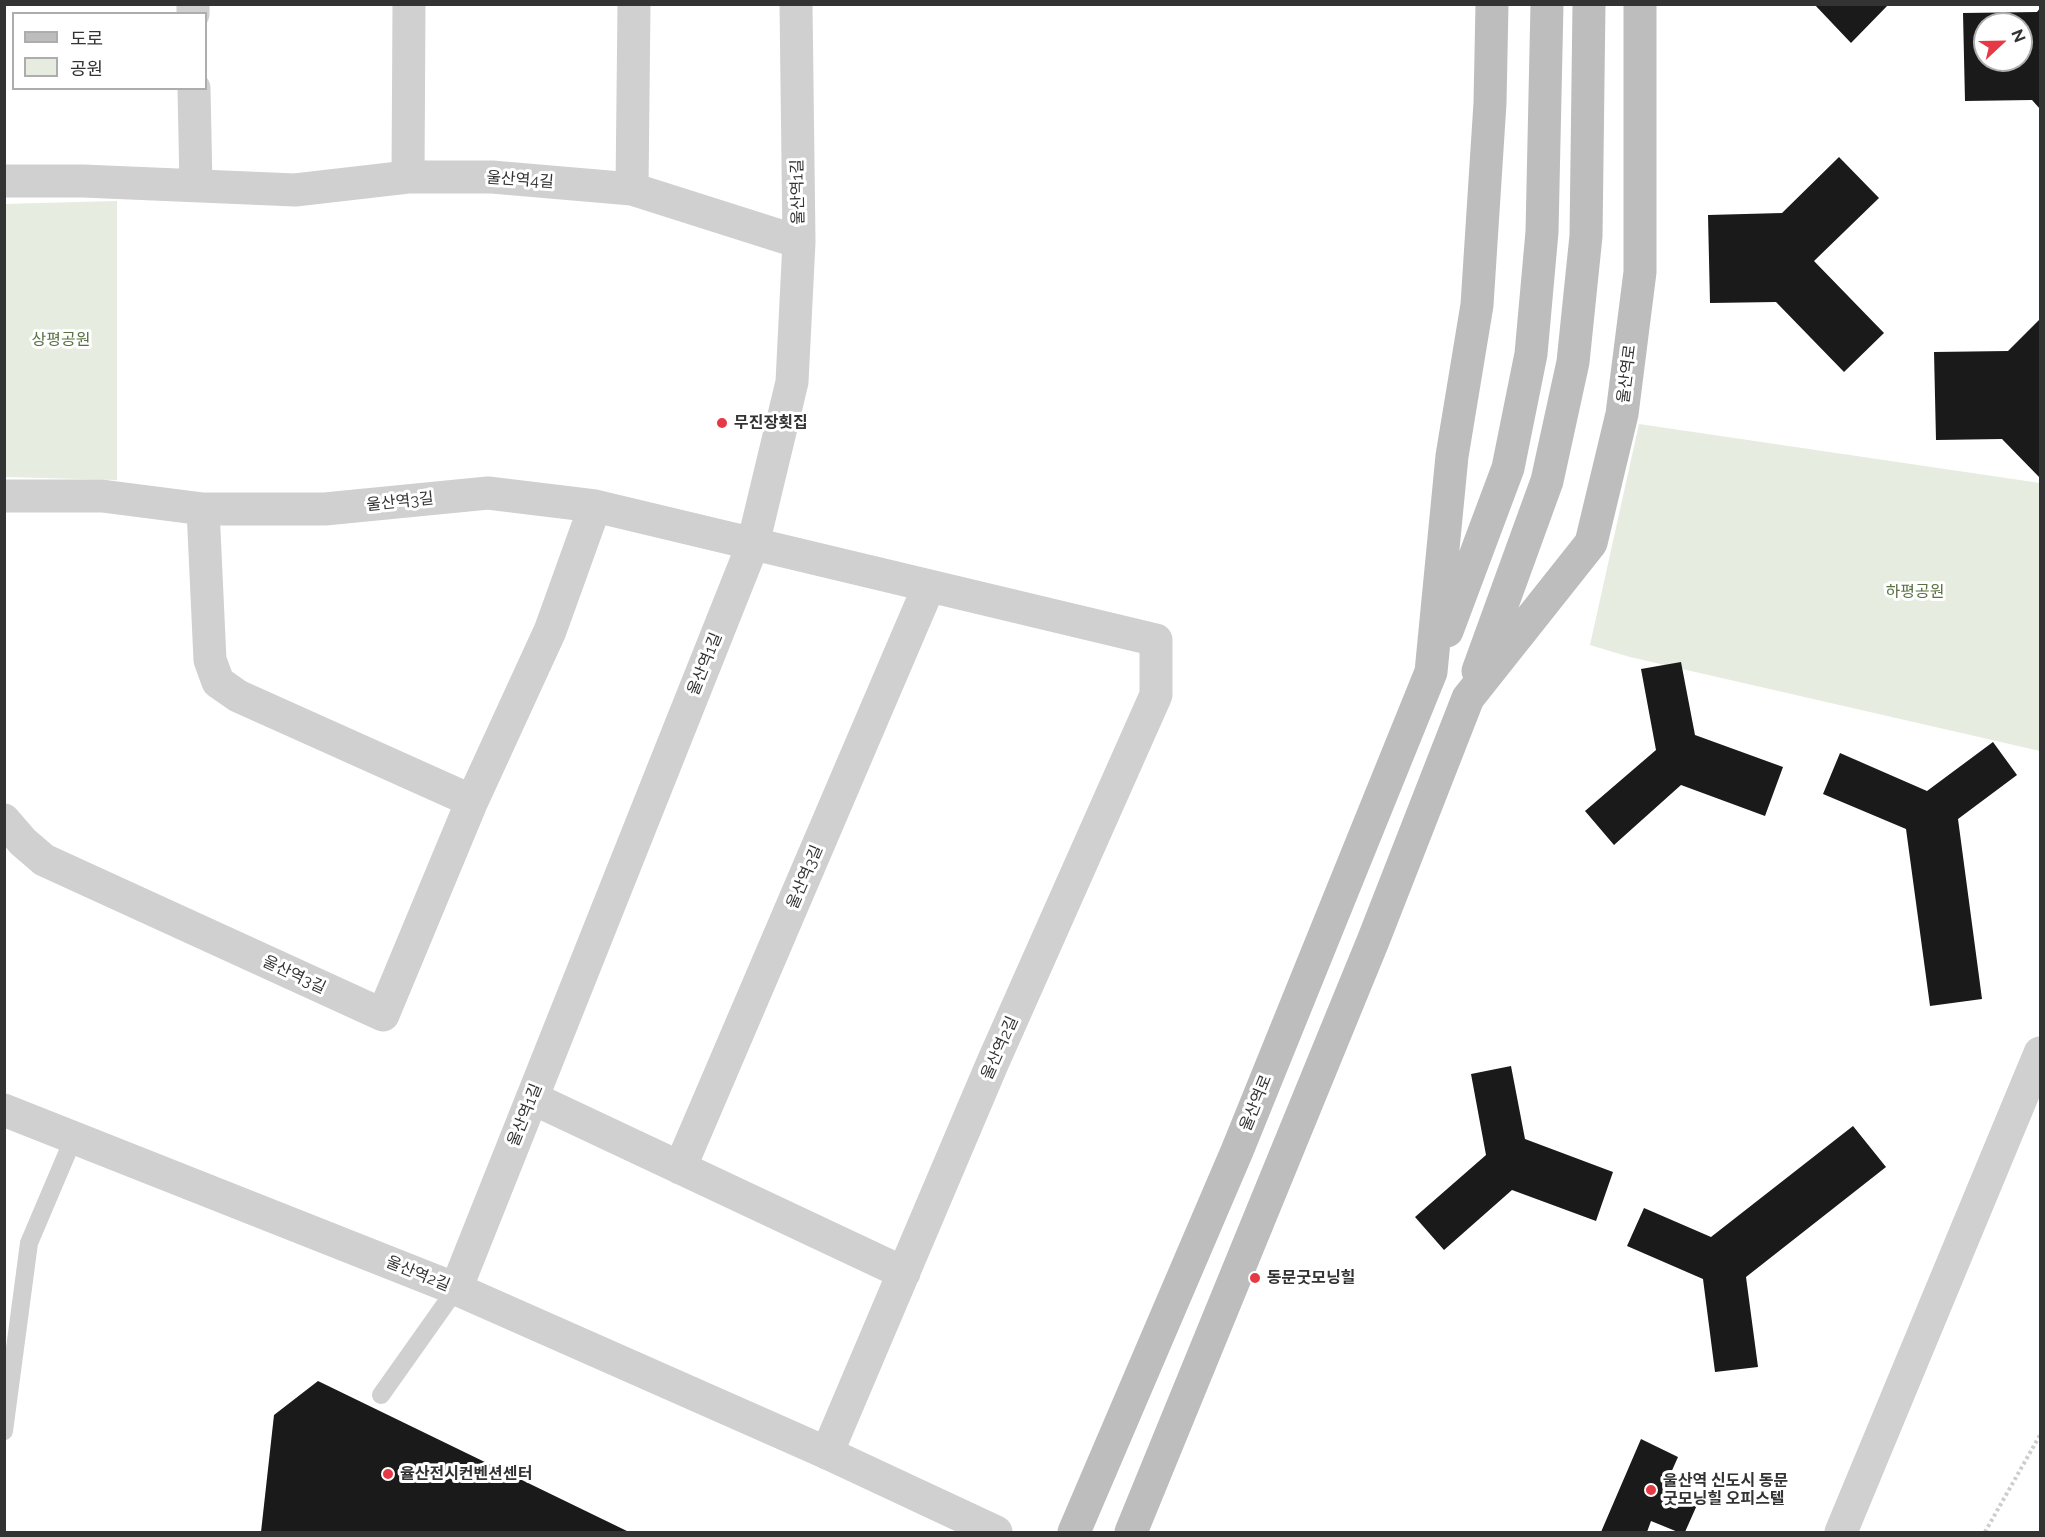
<!DOCTYPE html>
<html>
<head>
<meta charset="utf-8">
<style>
  body { margin:0 }
  #map { position:relative; width:2045px; height:1537px; overflow:hidden; background:#fff; font-family:Raleway,"Noto Sans KR",sans-serif }
  canvas { display:block }
  .frame { position:absolute; inset:0; border:6px solid #333; pointer-events:none }
  .legend { position:absolute; left:12px; top:12px; width:195px; height:78px; box-sizing:border-box; background:#fff; border:2px solid #adadad; margin:0; padding:8px 10px; list-style:none; font-size:18px; color:#333 }
  .legend li { display:flex; align-items:center; gap:12px; height:30px }
  .legend b { width:30px; border:2px solid #adadad }
  .north { position:absolute; left:1973px; top:12px; width:60px; height:60px; box-sizing:border-box; background:#fff; border:2px solid #adadad; border-radius:50%; rotate:68deg; font-size:16px; font-weight:700; line-height:24px; text-align:center; color:#333 }
  .north::after { content:''; display:block; margin:auto; width:21px; height:27px; background:#e63946; clip-path:polygon(50% 0,100% 100%,50% 72%,0 100%) }
</style>
</head>
<body>
<div id="map">
<canvas width="2045" height="1537"></canvas>
<div class="frame"></div>
<ul class="legend">
<li><b style="height:8px;background:#bdbdbd"></b>도로</li>
<li><b style="height:16px;background:#e6ecdf"></b>공원</li>
</ul>
<div class="north">N</div>
</div>
<script>
const context = document.querySelector('canvas').getContext('2d');
context.lineJoin = 'round';
function fillPath(path, color) {
  context.fillStyle = color;
  context.fill(path, 'evenodd');
}
function stroke(path, color, width, dash) {
  context.strokeStyle = color;
  context.lineWidth = width;
  context.lineCap = dash ? 'butt' : 'round';
  context.setLineDash(dash || []);
  context.stroke(path);
}
function label(font, color, halo, rows, align = 'center') {
  context.font = font + ' Raleway,"Noto Sans KR",sans-serif';
  context.lineWidth = 6;
  context.setLineDash([]);
  context.textBaseline = 'middle';
  context.strokeStyle = halo;
  context.fillStyle = color;
  for (const [text, x, y, turn = 0] of rows) {
    context.save();
    context.translate(x, y);
    context.rotate((+turn || 0) * Math.PI / 180);
    context.textAlign = isNaN(turn) ? turn : align;
    if (halo) context.strokeText(text, 0, 0);
    context.fillText(text, 0, 0);
    context.restore();
  }
}
fillPath(new Path2D(`
  M117,201V480L5,477V204Z
  M1639,424L2040,483V751L1630,657L1590,645Z`), '#e6ecdf');
fillPath(new Path2D(`
  M1814,4H1889L1851,43Z
  M2040,8V109L2032,100L1965,101L1963,13L2037,12ZM1985,24H2021V60H1985Z
  M1839,157L1879,198L1814,261L1884,333L1844,372L1776,302L1710,303L1708,215L1782,213Z
  M2040,319V478L2002,439L1936,440L1934,352L2008,351Z
  M1681,662L1695,735L1783,767L1765,816L1681,785L1614,845L1585,811L1656,750L1641,669Z
  M1993,742L2017,775L1958,819L1982,999L1930,1006L1906,829L1823,794L1840,753L1927,791Z
  M1511,1066L1525,1139L1613,1172L1596,1221L1512,1190L1444,1250L1415,1217L1486,1155L1471,1074Z
  M1853,1126L1886,1167L1746,1277L1758,1367L1715,1372L1703,1279L1627,1246L1644,1208L1711,1237Z
  M318,1381L629,1532H261L274,1415Z
  M1641,1439L1678,1457L1666,1484L1701,1496L1685,1532H1678L1651,1521L1647,1532H1601Z`), '#1a1a1a');
stroke(new Path2D(`
  M1985,1532L2040,1435`), '#cdcdcd', 4, [3, 3]);
stroke(new Path2D(`
  M381,1395L456,1289
  M4,1431L29,1243L74,1137`), '#d0d0d0', 18);
stroke(new Path2D(`
  M193,4V14
  M194,88L196,186
  M408,177L409,4
  M4,181H83L295,190L408,177H492L632,189L799,242
  M632,189L634,4
  M4,496H102L203,509H325L488,493L595,506L1156,640V695L993,1062L827,1453
  M203,509L210,660L218,682L238,696L472,801
  M4,820L23,842L44,860L383,1015L472,801L550,631L595,506
  M532,1098L904,1273
  M680,1168L929,586
  M456,1289L753,544L792,382L799,242L796,4`), '#d0d0d0', 33);
stroke(new Path2D(`
  M4,1110L456,1289L827,1453L996,1532
  M1841,1532L2040,1053`), '#d0d0d0', 33);
stroke(new Path2D(`
  M1447,631L1508,468L1531,354L1542,232L1547,4
  M1478,671L1547,481L1573,362L1586,236L1589,4
  M1074,1532L1237,1151L1431,672L1452,456L1477,305L1490,103L1492,4
  M1131,1532L1373,941L1468,698L1591,543L1622,414L1640,272V4`), '#bdbdbd', 33);
for (const [x, y, r, color] of [
  [722,423,6,"#e63946"],
  [1255,1278,6,"#e63946"],
  [388,1474,6,"#e63946"],
  [1651,1490,6,"#e63946"]
]) {
  const dot = new Path2D();
  dot.arc(x, y, r, 0, 2 * Math.PI);
  context.fillStyle = color;
  context.fill(dot);
  stroke(dot, '#fff', 2);
}
label('16px', '#333', '#fff', [
  ["울산역4길",520,180,4],
  ["울산역1길",798,192,-91],
  ["울산역로",1627,374,-83],
  ["울산역3길",400,502,-6],
  ["울산역1길",705,664,-68],
  ["울산역3길",805,877,-67],
  ["울산역3길",294,975,25],
  ["울산역2길",1000,1048,-66],
  ["울산역로",1256,1103,-68],
  ["울산역1길",525,1115,-68],
  ["울산역2길",418,1274,22]
]);
label('16px', '#56703f', '#fff', [
  ["상평공원",61,340],
  ["하평공원",1915,592]
]);
label('bold 16px', '#333', '#fff', [
  ["무진장횟집",734,423],
  ["동문굿모닝힐",1267,1278],
  ["율산전시컨벤션센터",400,1474],
  ["울산역 신도시 동문",1663,1481],
  ["굿모닝힐 오피스텔",1663,1499]
], 'left');
</script>
</body>
</html>
